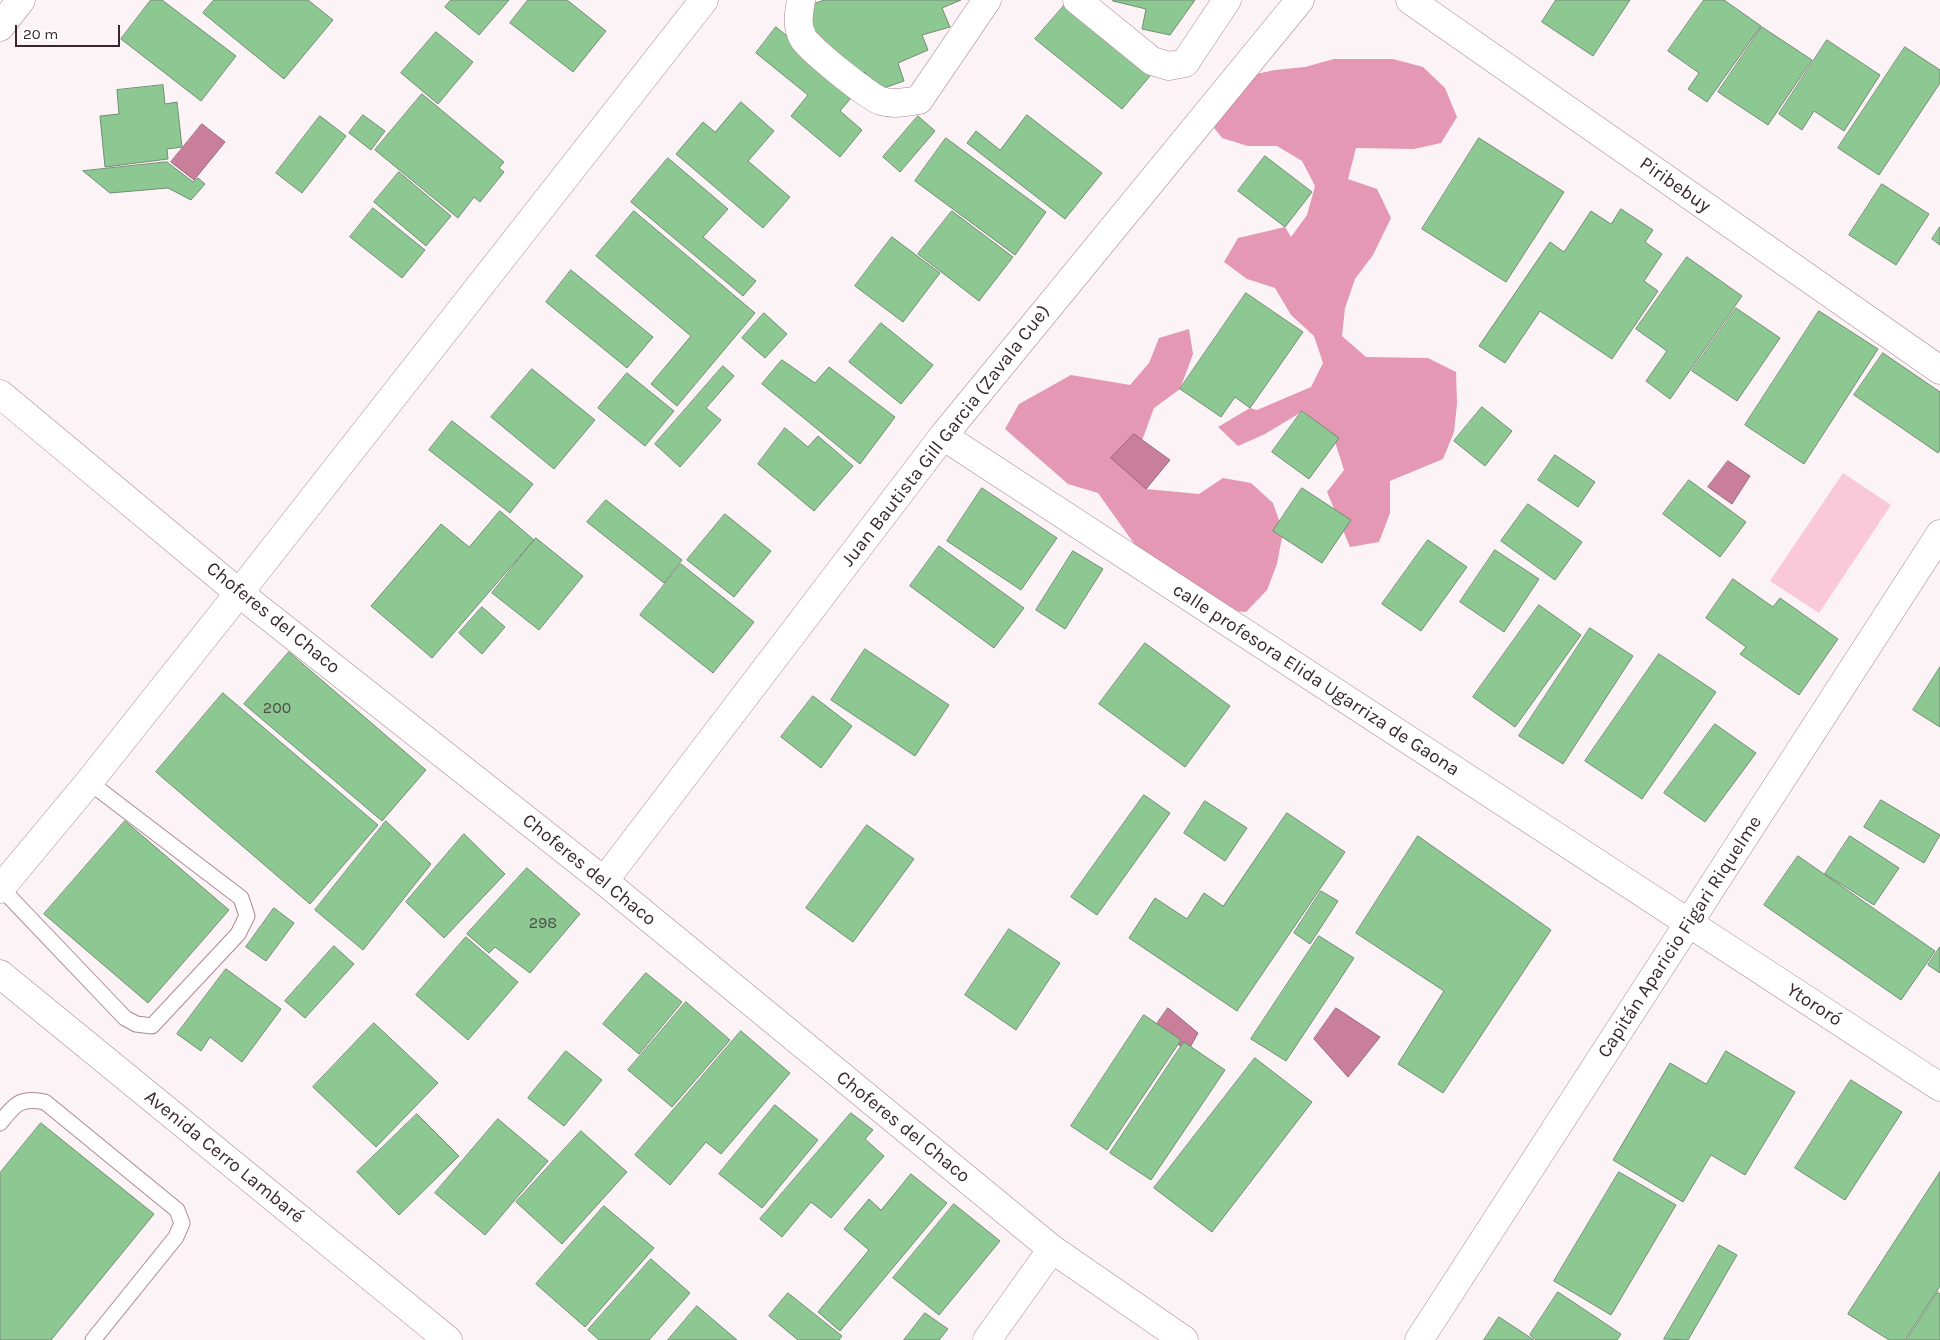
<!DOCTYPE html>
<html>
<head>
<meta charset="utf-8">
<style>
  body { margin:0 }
  #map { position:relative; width:1940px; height:1340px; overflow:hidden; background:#fbf3f6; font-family:Karla,sans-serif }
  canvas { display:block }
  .scale { position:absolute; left:15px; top:25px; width:105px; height:22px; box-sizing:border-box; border:2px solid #38282e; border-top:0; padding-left:6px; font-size:15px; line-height:18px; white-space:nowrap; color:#38282e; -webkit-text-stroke:4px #fff; paint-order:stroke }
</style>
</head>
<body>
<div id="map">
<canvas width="1940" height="1340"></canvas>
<div class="scale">20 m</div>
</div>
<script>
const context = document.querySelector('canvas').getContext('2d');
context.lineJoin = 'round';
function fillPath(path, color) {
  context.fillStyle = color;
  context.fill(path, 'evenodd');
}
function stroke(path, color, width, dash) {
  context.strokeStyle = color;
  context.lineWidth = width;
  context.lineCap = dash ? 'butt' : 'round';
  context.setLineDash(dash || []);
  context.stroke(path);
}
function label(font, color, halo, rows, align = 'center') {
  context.font = font + ' Karla,sans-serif';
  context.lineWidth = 5;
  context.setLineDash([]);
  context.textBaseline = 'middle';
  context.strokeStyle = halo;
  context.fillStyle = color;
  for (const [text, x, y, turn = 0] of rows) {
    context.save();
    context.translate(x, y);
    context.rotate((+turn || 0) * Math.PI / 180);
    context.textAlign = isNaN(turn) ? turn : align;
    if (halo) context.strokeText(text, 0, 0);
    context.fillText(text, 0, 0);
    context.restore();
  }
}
fillPath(new Path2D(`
  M1843,473L1891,505L1819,613L1770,581Z`), '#f9c9d9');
fillPath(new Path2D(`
  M1334,59H1393L1423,67L1445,88L1457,117L1441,143L1414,149L1356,148L1348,179L1377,189L1391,218L1373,255L1355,279L1345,308L1342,336L1366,357L1428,358L1456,372L1457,404L1454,432L1443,459L1390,481V513L1379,542L1350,547L1327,492L1344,470L1335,442L1303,411L1265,434L1238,446L1218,427L1250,408L1257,410L1311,387L1323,363L1314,336L1291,315L1275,288L1247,279L1224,262L1238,238L1285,227L1291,237L1307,215L1315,186L1302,161L1277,146H1248L1222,138L1205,116L1247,76L1275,70L1305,67Z
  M1189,329L1193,354L1180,389L1154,408L1134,462L1146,489L1199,494L1223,478L1251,483L1273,503L1283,532L1277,564L1267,590L1246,612L1216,610L1145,570L1133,542L1098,493L1068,484L1005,429L1019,404L1071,375L1130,385L1149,363L1159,338Z`), '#e498b3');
const water = new Path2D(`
  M202,124L225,142L194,180L171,162Z
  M1134,434L1170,460L1146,489L1111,458Z
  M1728,461L1750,476L1732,504L1708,487Z
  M1168,1008L1198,1033L1188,1051L1154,1028Z
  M1336,1008L1380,1037L1348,1077L1314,1039Z`);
fillPath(water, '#c97f9a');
stroke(water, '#9e657a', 1);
const building = new Path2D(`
  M151,0H162L236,56L201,101L121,39Z
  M214,0H308L333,20L284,79L203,13Z
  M451,0H509L479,35L445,7Z
  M528,0H567L606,31L573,72L510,23Z
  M825,0H961L942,8L950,27L922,35L928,50L898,63L904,81L872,92L865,72L858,79L818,45L805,7Z
  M1069,0L1156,69L1122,109L1035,39Z
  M1113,0H1195L1170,35L1142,29L1146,9L1113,1Z
  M1556,0H1630L1593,56L1542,22Z
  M1704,0H1724L1761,26L1707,102L1688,89L1699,73L1668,51Z
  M776,27L856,92L840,111L862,130L840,157L791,116L808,95L756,53Z
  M1762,27L1812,60L1768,125L1718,92Z
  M436,32L473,62L438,104L401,73Z
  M1827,40L1880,75L1844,131L1814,111L1802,130L1779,114Z
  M1905,47L1940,70V83L1879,175L1838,148Z
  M163,85L165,104L177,102L182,147L167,149L168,159L105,167L100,116L119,114L117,90Z
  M422,94L504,162L499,168L504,172L480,202L474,197L458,218L375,150Z
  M741,102L774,131L748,161L790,197L763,228L676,154L703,122L715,132Z
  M363,115L385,131L371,150L349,133Z
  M1027,115L1102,173L1065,219L967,143L976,131L1000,150Z
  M320,116L346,136L302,193L276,173Z
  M918,116L935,131L900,172L883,157Z
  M946,138L1046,212L1015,255L915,181Z
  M1479,138L1564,192L1506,282L1422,229Z
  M1265,156L1312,192L1285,227L1238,191Z
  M668,158L728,209L703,237L756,281L743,296L631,202Z
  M167,162L193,182L198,178L205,184L191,200L168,188L110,193L83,171Z
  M399,172L451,216L426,246L374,202Z
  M1882,184L1929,214L1896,265L1849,235Z
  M373,208L425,250L402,278L350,237Z
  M1621,209L1653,230L1645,242L1662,254L1644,281L1658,291L1612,359L1540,311L1505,363L1479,346L1550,242L1564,252L1591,211L1611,224Z
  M634,211L755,313L677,406L651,384L691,336L596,256Z
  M952,211L1013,257L979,301L918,254Z
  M1940,227V245L1932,239Z
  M892,237L940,273L903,322L855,286Z
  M1687,257L1742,296L1670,399L1646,381L1667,351L1636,329Z
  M571,270L653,337L627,368L546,302Z
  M1246,293L1303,332L1250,408L1235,397L1221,417L1180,389Z
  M1736,308L1780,338L1737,401L1692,371Z
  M1819,311L1878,349L1804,464L1745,425Z
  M764,313L787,334L765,358L742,338Z
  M881,323L933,365L901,404L849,362Z
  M1883,353L1940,392V450L1938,453L1854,395Z
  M782,360L815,383L829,367L895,417L860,464L762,384Z
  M723,366L734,376L706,408L721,420L680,467L655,444Z
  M532,369L595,420L554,469L491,417Z
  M627,373L674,411L645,446L598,408Z
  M1482,407L1512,431L1485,466L1454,441Z
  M1302,411L1339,438L1309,479L1272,452Z
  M452,421L533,484L510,513L429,450Z
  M785,428L808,447L818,436L853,466L814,511L758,464Z
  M1555,455L1595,482L1578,507L1538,480Z
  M1689,480L1746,522L1720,557L1663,514Z
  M982,488L1057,538L1021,590L947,541Z
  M1302,488L1351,520L1322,563L1273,531Z
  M606,500L682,560L664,583L587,522Z
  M1528,504L1582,542L1555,580L1501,541Z
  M500,511L534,540L432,658L371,606L441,524L469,547Z
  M725,514L771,551L734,597L687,560Z
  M536,538L583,576L539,630L492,593Z
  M1428,540L1467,567L1421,631L1382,604Z
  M939,546L1024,608L994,648L910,586Z
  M1495,550L1539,579L1504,632L1460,602Z
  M1073,551L1103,569L1065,629L1036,610Z
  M681,564L754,622L713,673L640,615Z
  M1733,579L1773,607L1780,598L1838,639L1799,695L1740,654L1746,647L1706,618Z
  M1539,605L1581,635L1515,727L1473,697Z
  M482,607L505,627L482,654L459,633Z
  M1590,628L1633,656L1563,764L1519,736Z
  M1145,643L1230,706L1185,767L1099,704Z
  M865,649L949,705L915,756L831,700Z
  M289,652L426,770L382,821L244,704Z
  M1659,654L1716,692L1642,799L1585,761Z
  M1940,667V727L1913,710Z
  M223,693L378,825L310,904L156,772Z
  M813,696L852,726L821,768L781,737Z
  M1715,724L1756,753L1705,822L1664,793Z
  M1144,795L1170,813L1097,915L1071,897Z
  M1881,800L1940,835L1924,863L1864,827Z
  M1205,801L1247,828L1225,861L1184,833Z
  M1287,813L1345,852L1237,1011L1129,938L1155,898L1187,919L1204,893L1223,906Z
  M125,821L229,910L148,1003L44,914Z
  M386,821L431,864L363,950L315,910Z
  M867,825L914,859L853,942L806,908Z
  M464,834L505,874L444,938L406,902Z
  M1418,836L1551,930L1443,1093L1398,1064L1444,991L1356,933Z
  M1850,836L1899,868L1874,905L1825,874Z
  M1798,856L1935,951L1901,1000L1764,905Z
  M527,868L580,914L530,973L495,947L489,953L467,934Z
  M1321,891L1338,901L1310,944L1294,933Z
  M274,908L294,923L266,961L246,947Z
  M1009,929L1060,963L1016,1030L965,995Z
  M1319,936L1354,958L1286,1061L1251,1039Z
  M466,937L518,982L468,1040L416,995Z
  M334,946L354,964L305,1018L285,1001Z
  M1940,947V973L1928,965Z
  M226,969L281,1009L242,1062L210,1037L201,1051L177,1034Z
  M646,973L682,1002L639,1054L603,1024Z
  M686,1002L730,1040L672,1107L628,1070Z
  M1144,1015L1181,1040L1107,1150L1071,1126Z
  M374,1023L438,1083L376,1147L313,1087Z
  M741,1031L790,1073L721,1154L706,1142L670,1185L635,1155Z
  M1184,1042L1225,1070L1151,1180L1110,1153Z
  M566,1051L602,1080L564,1126L528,1098Z
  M1726,1051L1795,1092L1745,1175L1711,1155L1683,1202L1613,1160L1670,1063L1706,1084Z
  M1255,1058L1312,1102L1212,1232L1154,1188Z
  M1851,1080L1902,1112L1845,1200L1795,1168Z
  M775,1105L818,1140L762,1208L719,1174Z
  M851,1113L873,1130L865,1139L884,1156L831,1218L811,1202L782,1237L760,1219Z
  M417,1114L459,1156L399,1215L357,1172Z
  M498,1119L548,1161L485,1235L435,1193Z
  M41,1123L154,1214L51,1340H0V1173Z
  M581,1131L627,1172L562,1244L516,1202Z
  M1619,1172L1676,1205L1611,1315L1554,1281Z
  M1940,1172V1286L1905,1340H1889L1848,1314Z
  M911,1174L947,1203L840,1331L818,1312L869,1250L844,1229L869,1199L881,1210Z
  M954,1204L1000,1241L939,1315L893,1278Z
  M604,1206L654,1248L585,1327L536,1284Z
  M1719,1245L1737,1255L1688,1340L1664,1339Z
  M651,1259L690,1293L649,1340H599L588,1330Z
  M1558,1292L1621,1334L1617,1340H1536L1530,1335Z
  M1938,1292L1940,1294V1340H1907Z
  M788,1293L842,1336L839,1340H798L769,1316Z
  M697,1306L737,1340H668Z
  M925,1313L948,1329L939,1340H904Z
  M1499,1317L1534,1340H1484Z`);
fillPath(building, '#8dc792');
stroke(building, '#728d74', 1);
const lane = new Path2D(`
  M1,888L125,1018L136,1024L152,1026L238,934L247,916L241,898L89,782
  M0,1123C15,1104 20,1097 45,1102L177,1210L182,1223L176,1237L93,1340`);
const street = new Path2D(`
  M704,0L239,593L604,881L1052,1249L1184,1340
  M801,0C799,13 796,25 803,38C807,47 870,98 881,101C893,105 907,102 919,100L987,0
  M1077,0L1152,61L1169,66L1185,63L1227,0
  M1410,0L1940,370
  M943,436L1940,1087
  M604,881L943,436L1300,0
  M987,1340L1052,1249
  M1419,1340L1940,534`);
const secondary = new Path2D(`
  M0,394L239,593L89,782L0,889
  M0,974L448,1340`);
const primary = new Path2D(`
  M0,27L21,0`);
stroke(lane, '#ae8995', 17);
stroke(street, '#ae8995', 29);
stroke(secondary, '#ae8995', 29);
stroke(primary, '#ae8995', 29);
stroke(lane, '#fff', 15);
stroke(street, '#fff', 28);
stroke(secondary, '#fff', 28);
stroke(primary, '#fff', 28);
label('16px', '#4d5047', null, [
  ["200",277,708],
  ["298",543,923]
]);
label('19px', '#38282e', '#fff', [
  ["Piribebuy",1675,185,35],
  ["Juan Bautista Gill Garcia (Zavala Cue)",946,436,-52],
  ["Choferes del Chaco",273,618,39],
  ["calle profesora Elida Ugarriza de Gaona",1316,680,33],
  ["Choferes del Chaco",589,870,39],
  ["Capitán Aparicio Figari Riquelme",1680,937,-57],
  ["Ytororó",1814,1005,33],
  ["Choferes del Chaco",903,1127,39],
  ["Avenida Cerro Lambaré",224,1157,39]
]);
</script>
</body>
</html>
